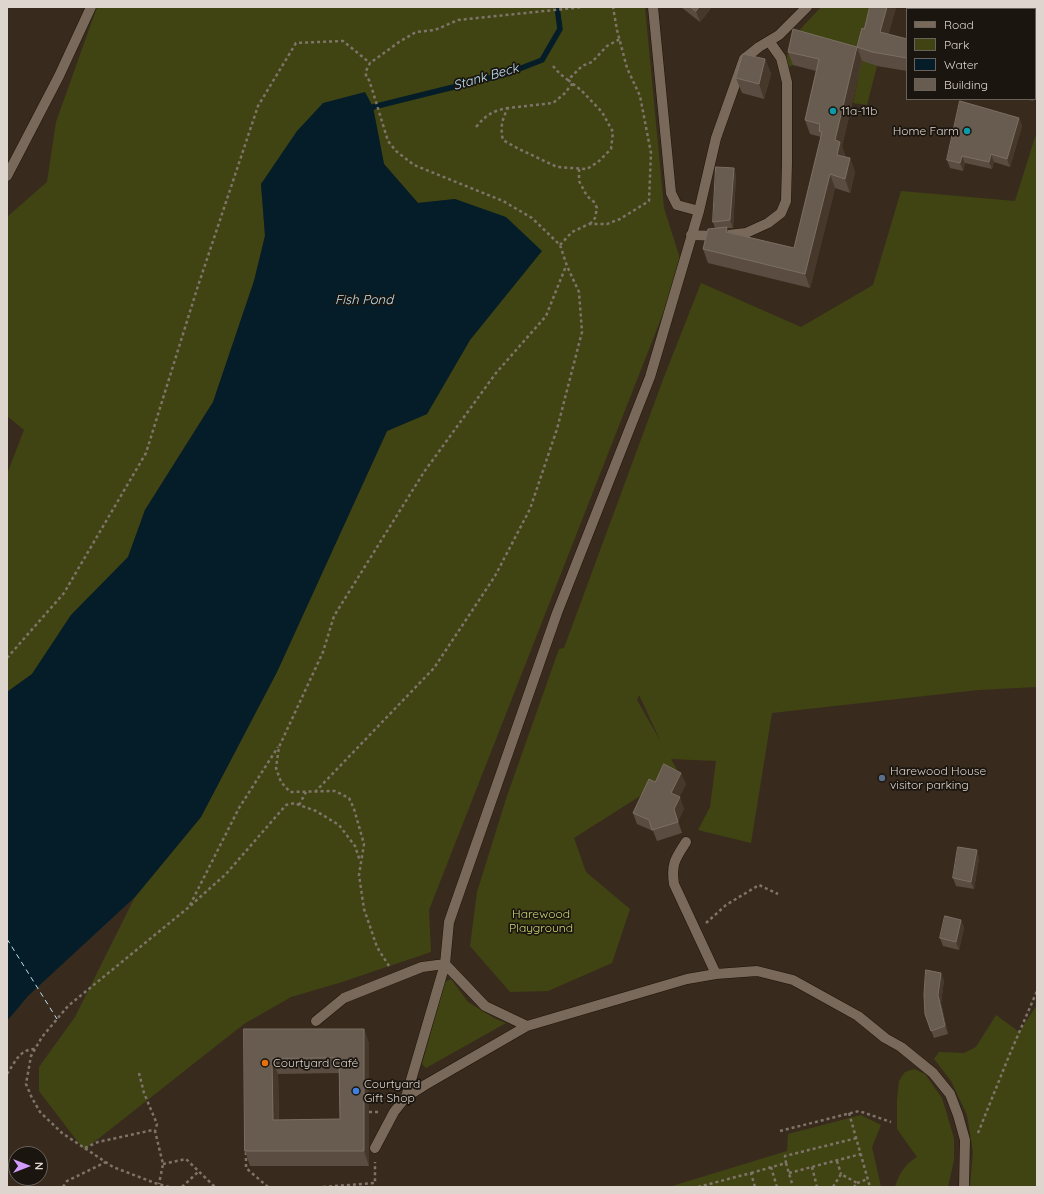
<!DOCTYPE html>
<html>
<head>
<meta charset="utf-8">
<style>
  body { margin:0 }
  #map { position:relative; width:1044px; height:1194px; overflow:hidden; background:#382b1e; font-family:Quicksand,sans-serif }
  canvas { display:block }
  .frame { position:absolute; inset:0; border:8px solid #ded6ce; pointer-events:none }
  .legend { position:absolute; left:906px; top:8px; width:130px; height:92px; box-sizing:border-box; background:#1b150f; border:1px solid #69625b; margin:0; padding:5px 7px; list-style:none; font-size:12px; color:#ded6ce }
  .legend li { display:flex; align-items:center; gap:8px; height:20px }
  .legend b { width:20px; border:1px solid #69625b }
  .north { position:absolute; left:8px; top:1146px; width:40px; height:40px; box-sizing:border-box; background:#1b150f; border:1px solid #69625b; border-radius:50%; rotate:90deg; font-size:11px; font-weight:700; line-height:16px; text-align:center; color:#ded6ce }
  .north::after { content:''; display:block; margin:auto; width:14px; height:18px; background:#d29cfd; clip-path:polygon(50% 0,100% 100%,50% 72%,0 100%) }
</style>
</head>
<body>
<div id="map">
<canvas width="1044" height="1194"></canvas>
<div class="frame"></div>
<ul class="legend">
<li><b style="height:5px;background:#78695a"></b>Road</li>
<li><b style="height:11px;background:#404413"></b>Park</li>
<li><b style="height:11px;background:#041d28"></b>Water</li>
<li><b style="height:11px;background:#685b4f"></b>Building</li>
</ul>
<div class="north">N</div>
</div>
<script>
const context = document.querySelector('canvas').getContext('2d');
context.lineJoin = 'round';
function fillPath(path, color) {
  context.fillStyle = color;
  context.fill(path, 'evenodd');
}
function stroke(path, color, width, dash) {
  context.strokeStyle = color;
  context.lineWidth = width;
  context.lineCap = dash ? 'butt' : 'round';
  context.setLineDash(dash || []);
  context.stroke(path);
}
function label(font, color, halo, rows, align = 'center') {
  context.font = font + ' Quicksand,sans-serif';
  context.lineWidth = 3.5;
  context.setLineDash([]);
  context.textBaseline = 'middle';
  context.strokeStyle = halo;
  context.fillStyle = color;
  for (const [text, x, y, turn = 0] of rows) {
    context.save();
    context.translate(x, y);
    context.rotate((+turn || 0) * Math.PI / 180);
    context.textAlign = isNaN(turn) ? turn : align;
    if (halo) context.strokeText(text, 0, 0);
    context.fillText(text, 0, 0);
    context.restore();
  }
}
fillPath(new Path2D(`
  M97,7H645L664,208L682,265L429,910L431,952L339,983L291,997L244,1024L84,1150L39,1091V1067L75,1017L135,897L201,817L277,672L387,431L427,414L470,340L541,251L455,199L418,203L384,164L373,107L261,184L265,235L254,281L213,402L145,510L128,557L71,615L32,674L7,692V474L24,430L7,416V217L47,182L56,122Z
  M821,7H879L862,61L877,66L867,105L853,103L859,74L845,71L798,44L793,65L786,68C786,39 803,27 821,7Z
  M1037,131V687L978,690L772,713L751,843L698,830L710,807L716,761L671,759L678,772L574,838L586,872L630,909L612,963L548,991L510,992L470,946L477,892L507,796L559,649L564,648L664,377L701,283L801,327L873,285L901,191L1015,201ZM639,695L661,742L637,700Z
  M451,979L468,1002L494,1018L506,1023L426,1068L422,1064L445,982Z
  M1037,1005V1187H970L973,1152L967,1115L951,1081L934,1059L939,1052L964,1053L976,1047L996,1015L1019,1032Z
  M914,1069L925,1074L942,1098L954,1138V1160L948,1187H895C899,1174 905,1164 917,1157L897,1129V1100L899,1081L905,1072Z
  M861,1115L881,1125L872,1147L881,1187H669L787,1151L788,1134Z`), '#404413');
fillPath(new Path2D(`
  M365,92L373,107L384,164L418,203L455,199L506,217L542,251L470,340L427,414L387,431L277,672L201,817L135,897L29,995L7,1021V692L32,674L71,615L128,557L145,510L213,402L254,281L265,236L261,184L297,131L323,103Z`), '#041d28');
stroke(new Path2D(`
  M373,107L506,74L542,60L560,29L557,7`), '#041d28', 5.5);
stroke(new Path2D(`
  M7,939L57,1019`), '#bbe3f7', 1, [5, 4]);
const minor = new Path2D(`
  M653,7L671,193L677,205L699,211
  M807,7L779,35L759,47L744,59L716,138L699,211L650,377L557,613L449,922L445,964L485,1006L527,1026L687,979L716,974L757,971L793,980L858,1016L885,1038L901,1047L933,1073L950,1094L958,1115L965,1140L964,1187
  M919,9L920,7
  M1007,9V7
  M7,176L59,76L91,7
  M691,235L719,236L746,233L768,223L781,213L786,201L787,163V82L781,58L769,41
  M686,842C675,859 671,864 674,884L716,974
  M316,1021L344,998L422,967L445,964L406,1097
  M375,1148L394,1112L406,1097L425,1085L527,1026`);
stroke(minor, '#1f1307', 11);
stroke(new Path2D(`
  M553,66L560,74L568,80L582,66L592,62L607,46L620,39
  M568,80L581,90L602,112L613,132L611,149L598,162L587,169L557,167L517,148L503,140C500,128 502,119 508,108L553,103L564,94L573,83
  M476,127C486,115 492,111 508,108
  M579,169V181L587,196L594,202L597,208L595,218L590,224
  M560,245L572,232L589,224H607L620,219L649,201L651,153L640,96L627,68L617,30L613,7
  M7,658L64,593L146,453L197,289L258,106L296,43L343,41L370,63
  M315,792L434,668L495,576L530,509L557,429L582,332L579,292L567,266L560,245L532,218L503,201L414,165L396,151L388,141L372,89L369,80L366,77V71L370,63L399,42L416,32L435,30L458,20L583,7
  M299,805L306,792
  M190,905L239,808L278,747
  M706,923L726,905L759,885L778,894
  M389,966L377,947L364,909L359,875L364,844L354,809L349,798L335,791L290,792L281,782L276,768L279,747L323,652L334,616L424,472L496,373L546,316L566,266
  M139,1073L144,1093L157,1124L155,1131
  M7,1074C15,1062 20,1049 35,1049
  M369,1112H379
  M849,1113L870,1187
  M780,1131L859,1111L891,1122
  M978,1133L1009,1056L1037,991
  M85,1148L98,1142L153,1130L155,1131L163,1164L159,1184
  M246,1152V1168L268,1187
  M837,1161L841,1174
  M786,1163L793,1187
  M163,1164L186,1159L215,1187
  M771,1167L777,1187
  M812,1167L817,1187
  M751,1173L786,1163L785,1156L857,1138
  M789,1173L861,1154
  M857,1183L868,1179
  M63,1187L67,1181L106,1162
  M169,1187L155,1183L113,1167L62,1133L40,1112L32,1098L26,1084L31,1056L42,1037L68,1006L189,907L226,874L286,805L295,803L299,805L316,811L339,825L355,846L360,861
  M182,1187L199,1171
  M323,1187L375,1183V1162
  M698,1187L751,1173L755,1187
  M833,1187L841,1174L857,1183L854,1187`), '#7f7469', 2.5, [3, 3]);
stroke(minor, '#78695a', 10);
fillPath(new Path2D(`
  M681,7H712L700,22Z
  M896,7L888,35L907,39V71L877,66L862,61L842,146L845,155V157L850,158L855,172L850,193L835,188L810,288L708,263L703,249L715,228L713,222L734,168L736,176L733,228H727L728,232L794,248L821,137L810,134L805,120L816,71L793,65L788,52L857,47L864,29Z
  M765,59L771,74L764,99L742,93L736,78Z
  M1026,99H1033V101Z
  M1019,118L1022,126L1010,167L994,162L992,169L965,163L963,171L950,168L947,160Z
  M655,782L686,784L679,797L684,809L678,821L682,833L657,841L653,831L637,824L633,813Z
  M979,858L974,889L956,886L953,878Z
  M961,920L964,928L959,950L943,946L940,938Z
  M944,980L941,1003L948,1034L934,1038L925,1014Z
  M244,1029H364L369,1044V1166H250L245,1151ZM339,1073L340,1119L279,1120L278,1074Z`), '#5a4c40');
fillPath(new Path2D(`
  M699,7H712L700,22L696,11Z
  M887,7H896L885,46L880,32Z
  M970,7H976L977,9H969Z
  M857,47L862,61L842,146L845,155L842,169L837,155L835,140Z
  M765,59L771,74L764,99L759,84Z
  M1037,59V88L1035,94V65Z
  M1019,118L1022,126L1010,167L1007,159Z
  M991,154L994,162L992,169L989,162Z
  M962,156L965,163L963,171L960,163Z
  M850,158L855,172L850,193L845,179Z
  M734,168L736,176L733,228L730,220Z
  M830,174L835,188L810,288L805,274Z
  M681,773L686,784L676,805L671,793Z
  M680,797L684,809L678,821L682,833L674,809Z
  M977,850L979,858L974,889L971,882Z
  M961,920L964,928L959,950L956,942Z
  M941,973L944,980L941,1003L948,1034L945,1026L938,995Z
  M364,1029L369,1044V1166L364,1151Z
  M272,1059L278,1074L279,1135L273,1120Z`), '#46392c');
const building = new Path2D(`
  M691,7H699L696,11Z
  M870,7H887L880,32L907,39V58L872,52L857,47L835,140L840,142L837,155L850,158L845,179L830,174L805,274L703,249L708,229L727,227L726,232L794,248L822,132L819,131L820,124L805,120L819,59L788,52L793,29L857,47L862,28L864,29Z
  M944,7H970L969,9H943Z
  M1031,7H1037V59L1035,65V9H1030Z
  M743,54L765,59L759,84L736,78Z
  M960,101L1019,118L1007,159L991,154L989,162L962,156L960,163L947,160Z
  M716,167L734,168L730,220L713,222Z
  M664,764L681,773L671,793L680,797L674,809L678,822L652,830L649,820L633,813L649,779L655,782Z
  M958,847L977,850L971,882L953,878Z
  M945,916L961,920L956,942L940,938Z
  M926,970L941,973L938,995L945,1026L931,1031L925,1014L924,995Z
  M244,1029H364V1151H245ZM339,1058L340,1119L273,1120L272,1059Z`);
fillPath(building, '#685b4f');
stroke(building, '#7b6e63', 1);
for (const [x, y, r, color] of [
  [833,111,4,"#0f9aa8"],
  [967,131,4,"#0f9aa8"],
  [882,778,4,"#5c6f8a"],
  [265,1063,4,"#e8710a"],
  [356,1091,4,"#3f7fe0"]
]) {
  const dot = new Path2D();
  dot.arc(x, y, r, 0, 2 * Math.PI);
  context.fillStyle = color;
  context.fill(dot);
  stroke(dot, '#1b150f', 1.5);
}
label('12px', '#ded6ce', '#1b150f', [
  ["11a-11b",841,111],
  ["Home Farm",959,131,"right"],
  ["Harewood House",890,771],
  ["visitor parking",890,785],
  ["Courtyard Café",273,1063],
  ["Courtyard",364,1084],
  ["Gift Shop",364,1098]
], 'left');
label('12px', '#cdd774', '#1b150f', [
  ["Harewood",541,914],
  ["Playground",541,928]
]);
label('italic 13px', '#bbe3f7', '#1b150f', [
  ["Stank Beck",486,77,-16],
  ["Fish Pond",364,300]
]);
</script>
</body>
</html>
